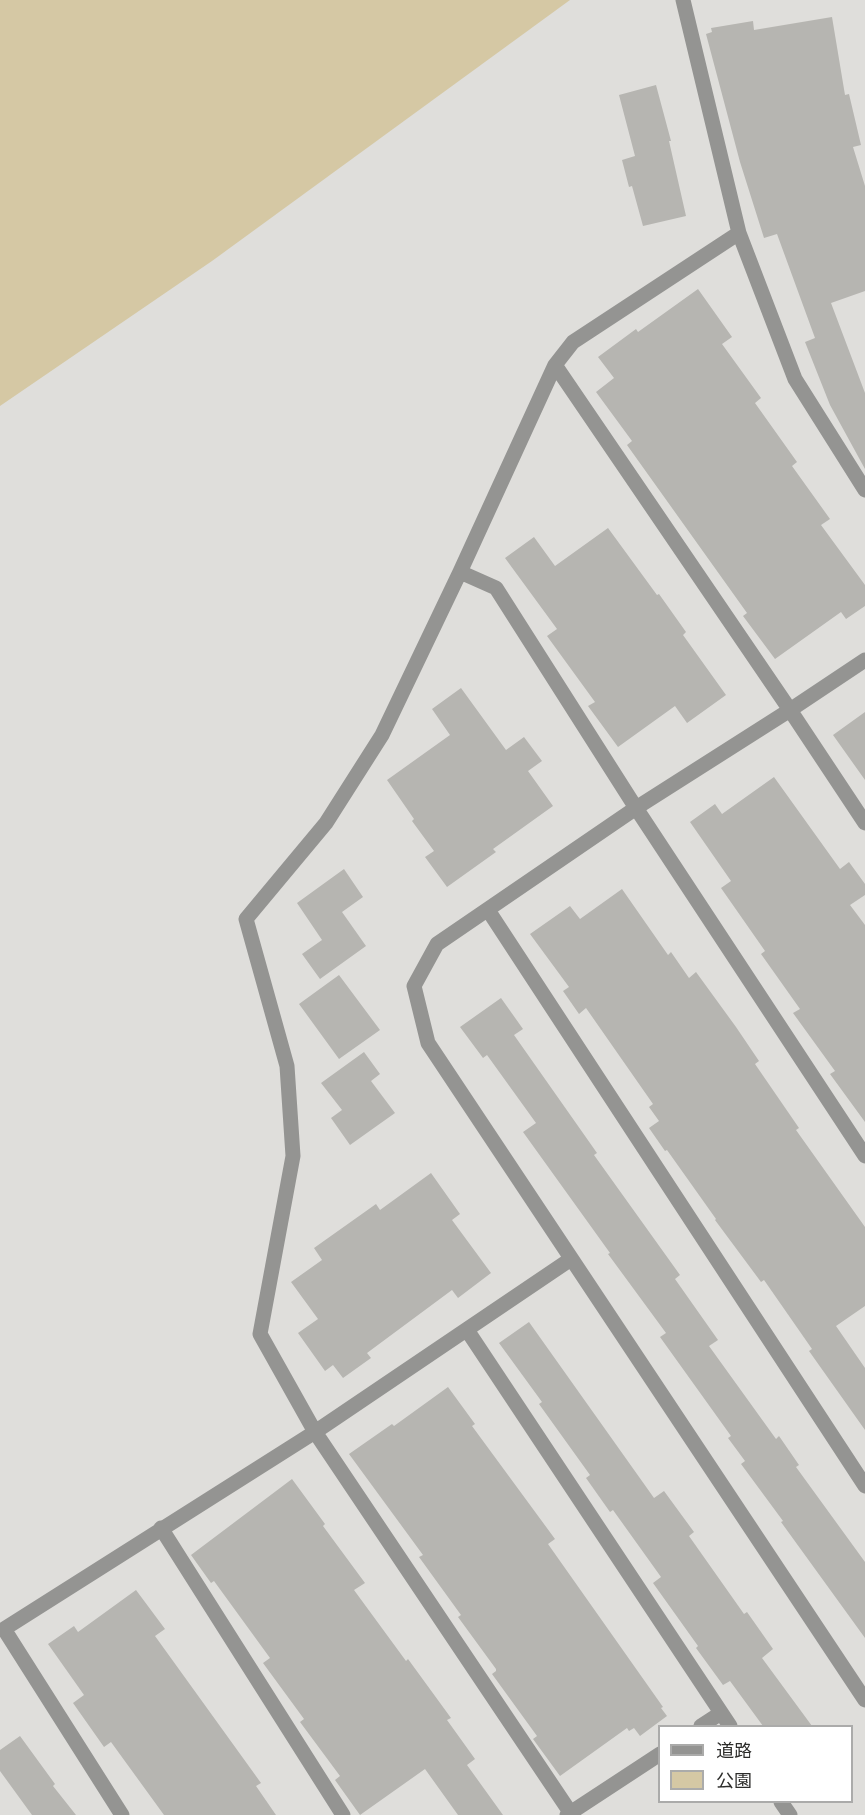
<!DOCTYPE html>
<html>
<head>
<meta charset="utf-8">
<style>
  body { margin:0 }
  #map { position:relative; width:865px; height:1815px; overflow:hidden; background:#dfdedb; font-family:Poppins,"Noto Sans JP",sans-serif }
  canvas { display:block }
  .legend { position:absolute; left:658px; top:1725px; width:195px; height:78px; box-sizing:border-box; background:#fff; border:2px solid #ababaa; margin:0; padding:8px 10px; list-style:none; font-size:18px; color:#2d2d2b }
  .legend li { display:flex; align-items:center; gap:12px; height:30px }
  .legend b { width:30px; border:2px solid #ababaa }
</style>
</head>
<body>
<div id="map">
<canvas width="865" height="1815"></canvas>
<ul class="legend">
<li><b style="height:8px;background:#949492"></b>道路</li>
<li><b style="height:16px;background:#d5c8a4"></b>公園</li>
</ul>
</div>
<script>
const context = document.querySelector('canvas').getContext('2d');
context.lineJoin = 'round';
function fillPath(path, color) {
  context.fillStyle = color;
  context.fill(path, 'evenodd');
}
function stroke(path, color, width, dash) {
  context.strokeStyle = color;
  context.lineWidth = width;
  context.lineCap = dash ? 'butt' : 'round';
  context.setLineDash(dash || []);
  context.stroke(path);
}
fillPath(new Path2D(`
  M0,0H570L212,261L0,406Z`), '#d5c8a4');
fillPath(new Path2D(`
  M832,17L845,95L849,94L861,145L853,147L865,186V291L831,303L865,393V469L830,405L805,342L815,338L777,234L764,238L740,162L706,34L712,32L711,28L753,21L754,30Z
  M656,85L671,141H669L686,216L643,226L632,186L629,187L622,160L635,156L619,95Z
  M698,289L732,337L722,344L761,398L755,403L797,462L792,466L830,519L821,525L865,585V606L846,619L841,612L775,659L743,616L747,613L627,445L632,441L596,392L614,378L598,357L636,329L638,332Z
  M608,528L657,595L659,594L686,632L683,635L726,695L687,723L675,706L618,747L588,706L595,702L547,636L557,629L505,558L534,537L555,566Z
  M461,688L506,750L524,737L542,761L528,771L553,806L493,849L496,852L447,887L425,857L434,851L412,821L414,819L387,780L450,735L432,709Z
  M865,712V780L833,735Z
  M774,777L840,869L849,862L865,884V895L850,905L865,925V1122L830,1074L835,1071L793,1013L800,1009L761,954L765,951L721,888L731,881L690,822L715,804L722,814Z
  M344,869L363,897L342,912L366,946L320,979L302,954L322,940L297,903Z
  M622,889L668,955L671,952L689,978L696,972L736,1027L759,1061L755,1064L799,1128L796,1130L865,1227V1306L836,1326L865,1368V1430L809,1351L812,1349L764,1280L761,1282L715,1220L716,1219L667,1150L665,1151L649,1128L659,1121L649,1107L653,1104L586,1008L579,1014L563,991L569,987L530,934L570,906L580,919Z
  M339,975L380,1030L339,1059L299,1004Z
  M501,998L523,1029L514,1035L597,1153L594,1155L680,1275L675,1279L718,1340L709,1346L776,1439L779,1436L799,1465L796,1467L865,1562V1638L781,1522L783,1521L741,1464L745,1461L728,1438L731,1436L660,1337L666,1333L608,1254L610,1253L523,1132L536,1123L487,1055L483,1058L460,1027Z
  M364,1052L380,1074L371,1081L395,1113L350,1145L331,1118L342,1110L321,1083Z
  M431,1173L460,1214L452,1220L491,1273L458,1298L452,1290L367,1353L371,1358L343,1378L333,1365L325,1371L298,1333L318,1319L291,1282L322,1260L314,1248L376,1204L380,1210Z
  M529,1322L654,1498L664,1491L694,1532L689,1536L744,1614L747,1612L773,1649L762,1658L812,1726H763L730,1681L723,1685L696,1648L698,1646L653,1583L661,1577L613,1510L610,1512L586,1478L590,1475L539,1404L542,1402L499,1343Z
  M448,1387L475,1424L472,1426L555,1539L548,1544L663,1707L661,1708L667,1716L640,1736L634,1728L629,1731L627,1728L560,1776L533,1739L537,1736L492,1674L496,1671V1669L458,1617L461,1615L419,1557L423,1555L349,1454L392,1424L394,1426Z
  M292,1479L325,1524L323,1526L365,1583L354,1590L406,1661L408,1659L451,1718L447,1720L475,1759L467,1765L503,1815H458L425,1769L360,1815L335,1780L340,1776L300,1722L304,1719L263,1663L270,1658L214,1581L211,1583L191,1555Z
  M136,1590L165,1629L155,1636L261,1783L256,1786L276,1815H164L111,1742L104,1747L73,1703L84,1695L48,1644L74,1626L78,1632Z
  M20,1736L55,1784L53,1786L76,1815H32L0,1771V1750Z`), '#b6b5b1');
stroke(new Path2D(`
  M683,0L739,233L795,379L865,490
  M739,233L573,342L555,365L790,710L865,823
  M555,365L460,572L382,735L326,823L246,919L287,1066L293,1156L260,1334L315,1432L572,1815
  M460,572L496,588L636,808L865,1156
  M865,660L790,710L636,808L437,944L414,986L428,1043L865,1700
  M488,910L865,1486
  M467,1330L730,1726
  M161,1528L343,1815
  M701,1726L721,1713
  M781,1802L790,1815
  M122,1815L4,1629L315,1432L571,1259
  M567,1815L660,1754`), '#949492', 15);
</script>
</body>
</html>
